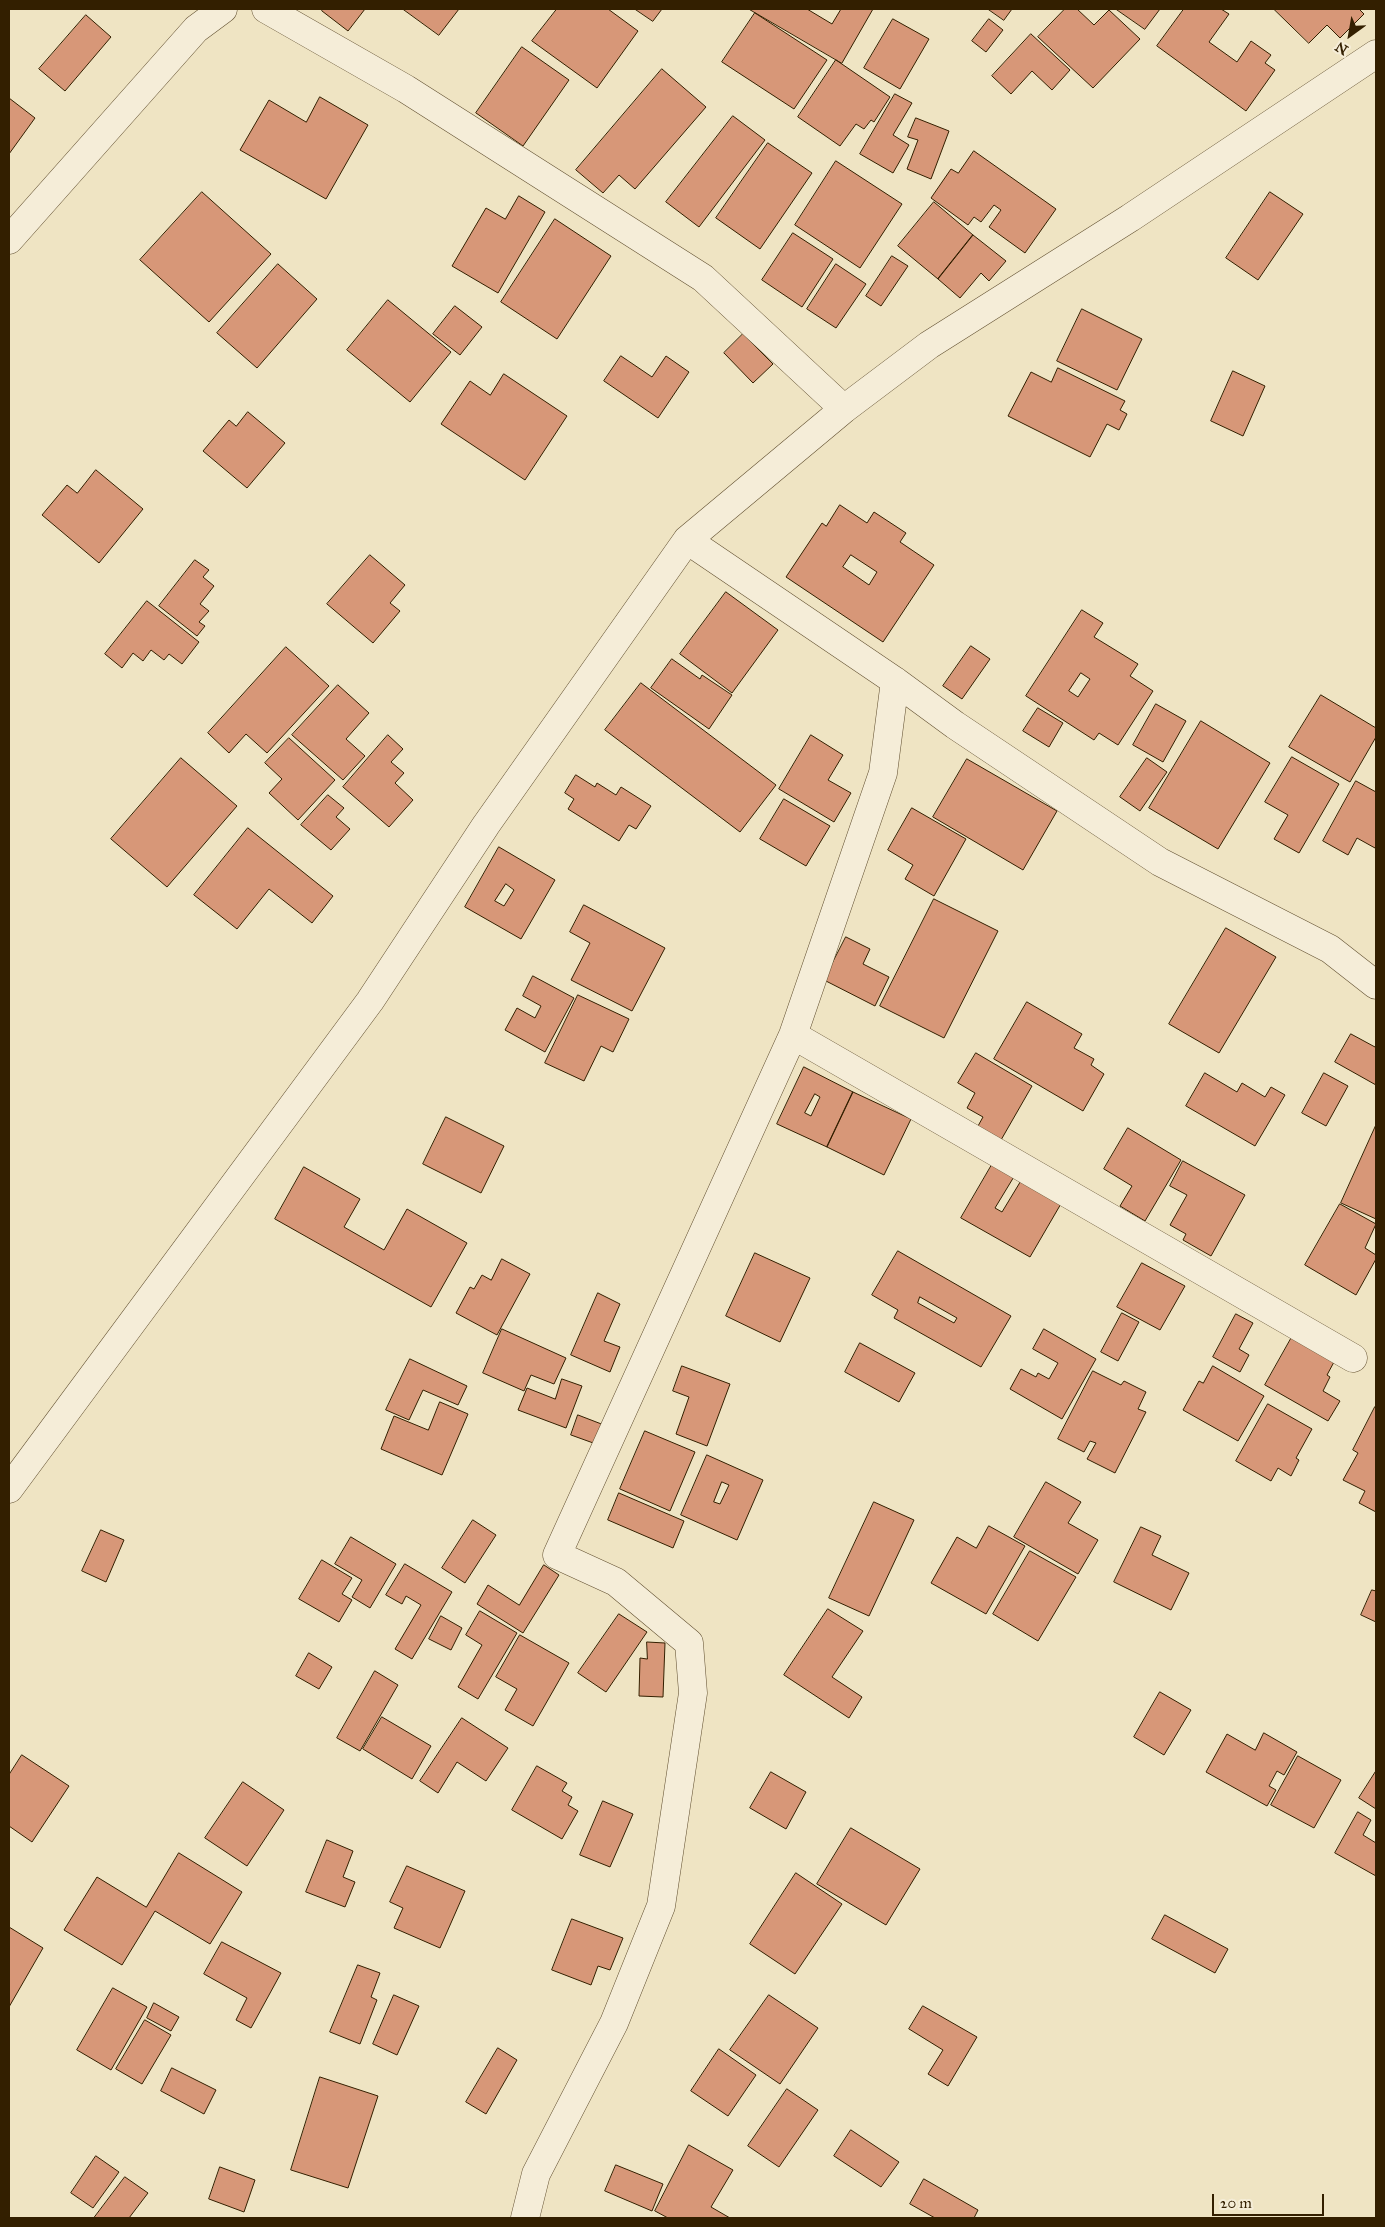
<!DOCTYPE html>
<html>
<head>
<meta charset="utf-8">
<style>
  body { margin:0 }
  #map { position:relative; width:1385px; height:2227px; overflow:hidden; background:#efe4c3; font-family:"IM FELL Great Primer",serif }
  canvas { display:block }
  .frame { position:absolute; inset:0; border:10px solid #331f00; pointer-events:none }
  .north { position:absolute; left:1325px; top:10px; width:50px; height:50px; -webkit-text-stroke:4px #f5edd8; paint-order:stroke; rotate:212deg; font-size:14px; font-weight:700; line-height:20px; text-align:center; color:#331f00 }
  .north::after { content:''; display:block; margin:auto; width:18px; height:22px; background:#331f00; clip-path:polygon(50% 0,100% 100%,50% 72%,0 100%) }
  .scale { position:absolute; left:1212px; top:2194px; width:112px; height:22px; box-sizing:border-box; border:2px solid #331f00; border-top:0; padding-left:6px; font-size:15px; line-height:18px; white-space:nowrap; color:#331f00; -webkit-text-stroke:4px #f5edd8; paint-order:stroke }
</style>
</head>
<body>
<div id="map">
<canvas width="1385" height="2227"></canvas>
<div class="frame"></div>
<div class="north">N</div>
<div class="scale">20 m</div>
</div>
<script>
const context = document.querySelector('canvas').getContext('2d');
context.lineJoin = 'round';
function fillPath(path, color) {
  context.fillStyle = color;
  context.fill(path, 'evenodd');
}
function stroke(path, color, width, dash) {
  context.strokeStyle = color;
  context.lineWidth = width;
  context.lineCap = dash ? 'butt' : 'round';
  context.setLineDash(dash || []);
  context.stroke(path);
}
const building = new Path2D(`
  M323,9H365L348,31L322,11Z
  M403,9H459L439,35Z
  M557,9H608L638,31L597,88L532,41Z
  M635,9H662L653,21Z
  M749,9H807L832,24L841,9H873L842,63Z
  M988,9H1012L1004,20Z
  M1065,9H1077L1094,25L1109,10L1140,39L1093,88L1038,37Z
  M1116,9H1160L1145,29Z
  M1184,9H1221L1229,14L1209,42L1237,62L1251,41L1271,55L1265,63L1275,70L1246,111L1157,46Z
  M1274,9H1359L1364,14L1340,38L1327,25L1309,43Z
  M755,13L827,60L794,109L722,62Z
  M86,15L111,37L65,91L39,69Z
  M893,19L929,39L900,89L864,68Z
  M989,19L1003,30L986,52L972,41Z
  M1031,34L1070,70L1052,90L1032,71L1011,94L992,76Z
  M522,47L569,80L523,146L476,113Z
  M836,60L890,97L874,122L871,120L864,129L856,124L840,146L798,117Z
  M662,69L706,107L635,189L619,175L603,193L576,170Z
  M895,94L912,103L893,135L909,145L893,173L860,154Z
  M320,97L368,125L326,199L240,150L269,100L306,122Z
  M9,98L35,118L9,154Z
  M733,116L765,140L699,227L666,202Z
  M916,118L949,131L931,179L907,169L918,140L908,137Z
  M768,143L812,173L760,249L716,218Z
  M974,151L1056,209L1025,253L989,227L1001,210L994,205L981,222L974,217L968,225L931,198L951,169L958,173Z
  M836,161L902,204L860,268L795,225Z
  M202,192L271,254L209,322L140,260Z
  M1270,192L1303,214L1258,280L1226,258Z
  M519,196L545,212L498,293L452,266L486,208L505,219Z
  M934,202L973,235L938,279L898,246Z
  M555,219L611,256L557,339L501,302Z
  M793,233L833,259L802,307L762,280Z
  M973,235L1006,261L989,281L981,273L960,298L938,279Z
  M892,256L908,266L881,306L866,296Z
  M278,264L317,299L257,368L217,333Z
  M836,264L866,284L836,328L807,309Z
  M388,300L451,352L410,402L347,350Z
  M455,306L482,327L460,355L433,334Z
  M1082,309L1142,339L1117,390L1057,361Z
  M743,334L773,364L753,383L724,353Z
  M621,356L652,377L666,356L689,372L658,418L604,381Z
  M1058,368L1125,401L1120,410L1127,414L1119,430L1107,424L1090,457L1008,416L1031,372L1051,382Z
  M1233,371L1265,386L1243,436L1211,421Z
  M504,374L567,416L525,480L441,424L470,381L490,395Z
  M248,412L285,443L247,488L203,451L229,420L236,426Z
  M96,470L143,509L99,563L42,515L67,485L77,493Z
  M840,505L867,523L874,512L906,533L900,542L934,565L883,642L786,577L822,523L826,526ZM851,555L877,572L869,585L843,567Z
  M370,555L405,585L390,603L400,611L373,643L327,604Z
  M195,560L209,570L203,577L214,586L200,604L209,611L199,622L205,626L197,636L159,606Z
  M726,592L778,630L732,693L680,654Z
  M147,601L199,642L182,664L169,654L164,660L151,650L143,661L133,653L122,668L105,654Z
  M1082,610L1103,623L1094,637L1138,664L1130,676L1153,691L1118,745L1099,733L1094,740L1026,696ZM1081,673L1090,679L1078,697L1069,691Z
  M971,646L990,659L962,699L943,686Z
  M286,647L329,686L267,753L246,734L229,753L208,733Z
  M672,659L700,679L702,675L732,695L709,729L651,688Z
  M641,683L776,785L740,832L605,730Z
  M338,685L369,713L346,739L365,756L343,780L292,735Z
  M1321,695L1376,728V737L1350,782L1289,747Z
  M1156,704L1186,721L1163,762L1133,745Z
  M1038,708L1063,723L1049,747L1023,731Z
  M1201,721L1270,763L1218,849L1149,808Z
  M388,735L403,749L391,762L404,773L395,783L413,800L389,827L343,787Z
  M811,735L843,755L828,780L851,793L834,822L779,789Z
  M289,738L335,780L298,820L269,793L282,779L265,763Z
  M1292,757L1339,784L1299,853L1274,839L1288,815L1265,802Z
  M181,758L237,806L167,887L111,839Z
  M1147,758L1167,772L1140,811L1120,797Z
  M967,759L1057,811L1023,870L933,817Z
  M576,775L595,787L597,783L616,795L621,787L651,806L636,829L629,825L619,841L568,809L574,799L565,793Z
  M1356,781L1376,792V845L1375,848L1357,838L1348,855L1323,841Z
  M328,795L344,808L336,817L350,829L331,850L301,825Z
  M784,799L830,826L806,866L760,839Z
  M912,808L966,839L934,896L905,879L913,865L888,850Z
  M248,828L333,896L312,923L269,889L237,929L194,895Z
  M499,847L555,880L521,939L465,907ZM506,884L514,890L504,906L495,901Z
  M934,899L998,931L944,1038L880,1006Z
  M584,905L665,948L632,1011L571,980L590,943L570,932Z
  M1226,928L1276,957L1219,1053L1169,1024Z
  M846,937L870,949L863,964L889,977L875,1006L824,980Z
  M533,976L574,998L545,1052L505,1030L517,1008L535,1018L541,1006L523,996Z
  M578,995L629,1019L613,1052L601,1046L584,1081L545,1063Z
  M1027,1002L1082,1034L1074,1048L1094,1059L1091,1065L1104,1074L1083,1111L994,1059Z
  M1351,1034L1375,1047L1376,1045V1085L1335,1062Z
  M976,1053L1032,1086L1001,1140L978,1126L983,1117L967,1108L975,1093L958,1083Z
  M804,1067L853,1092L827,1147L777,1124ZM815,1094L820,1097L811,1116L805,1113Z
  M1205,1073L1237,1092L1242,1083L1265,1097L1271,1087L1285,1095L1255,1146L1186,1106Z
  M1324,1073L1348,1086L1326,1126L1302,1113Z
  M853,1092L911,1119L884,1175L827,1147Z
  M446,1117L504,1146L481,1193L423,1164Z
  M1376,1125V1219L1341,1203Z
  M1128,1128L1181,1160L1145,1221L1120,1206L1132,1186L1104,1169Z
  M1183,1161L1245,1195L1211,1256L1183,1240L1186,1234L1170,1225L1187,1195L1170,1186Z
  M993,1163L1015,1175L995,1208L1002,1212L1022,1179L1062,1202L1030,1257L961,1218Z
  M304,1167L360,1199L344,1227L384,1250L407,1209L467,1243L431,1307L275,1219Z
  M1340,1204L1376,1224L1365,1248L1376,1255V1259L1356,1295L1305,1265Z
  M898,1251L1011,1316L981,1367L894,1318L898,1310L872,1295ZM920,1297L957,1318L954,1323L918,1303Z
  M755,1253L810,1278L780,1342L726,1316Z
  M502,1259L530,1274L497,1335L456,1313L470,1287L474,1289L482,1275L491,1280Z
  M1142,1263L1185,1286L1160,1330L1117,1307Z
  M598,1293L620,1304L604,1341L620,1347L610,1372L571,1355Z
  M1122,1313L1139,1322L1118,1361L1101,1352Z
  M1236,1314L1253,1323L1239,1349L1249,1355L1240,1372L1213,1357Z
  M502,1329L566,1358L554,1384L531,1375L524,1391L483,1373Z
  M1044,1329L1096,1359L1062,1419L1010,1389L1021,1369L1036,1377L1038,1373L1049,1379L1058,1363L1033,1349Z
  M1292,1337L1334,1362L1327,1375L1330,1377L1323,1391L1340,1401L1328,1421L1265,1385Z
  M860,1343L915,1373L899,1402L845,1372Z
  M410,1359L467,1386L458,1405L423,1390L409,1420L386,1410Z
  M682,1366L730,1384L707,1446L676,1434L689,1397L673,1391Z
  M1213,1366L1264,1396L1238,1441L1183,1410L1199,1381L1203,1383Z
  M1093,1371L1121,1385L1124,1381L1146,1392L1138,1409L1146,1412L1115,1473L1087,1459L1096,1443L1090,1441L1084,1452L1058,1439Z
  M562,1379L582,1386L566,1428L518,1410L527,1388L555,1399Z
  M440,1402L468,1414L442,1475L381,1449L394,1416L428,1430Z
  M1268,1404L1312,1429L1296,1458L1299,1460L1291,1476L1278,1468L1271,1481L1236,1461Z
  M1375,1407L1376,1408V1512L1359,1503L1365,1491L1343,1480L1358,1453L1353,1450Z
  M578,1415L604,1425L596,1444L571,1435Z
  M645,1431L695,1452L670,1511L620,1489Z
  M707,1455L763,1480L737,1540L681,1515ZM722,1482L729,1485L720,1504L714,1502Z
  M1046,1482L1081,1502L1068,1523L1098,1540L1078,1574L1014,1537Z
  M619,1493L684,1521L673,1548L608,1520Z
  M874,1502L914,1520L869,1616L829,1598Z
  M473,1520L496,1535L465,1583L442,1568Z
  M989,1526L1025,1546L986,1614L931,1583L957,1537L976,1548Z
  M1141,1527L1161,1536L1152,1555L1189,1573L1171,1610L1114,1582Z
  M101,1530L124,1540L106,1582L82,1571Z
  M351,1537L396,1564L370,1608L352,1597L362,1580L335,1564Z
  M1030,1551L1076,1577L1038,1641L993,1614Z
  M322,1560L352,1578L342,1594L352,1600L339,1622L299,1599Z
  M405,1564L452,1592L412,1659L395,1649L421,1605L406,1596L402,1604L386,1595Z
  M544,1565L559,1575L523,1633L477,1604L488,1585L519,1605Z
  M1372,1590L1376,1591V1622L1361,1615Z
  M828,1609L863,1631L832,1677L862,1697L849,1718L784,1675Z
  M480,1611L517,1633L478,1699L458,1687L482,1645L466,1635Z
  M619,1614L647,1632L606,1692L578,1673Z
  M441,1616L462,1628L451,1650L429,1639Z
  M520,1635L569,1663L533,1726L505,1710L517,1689L496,1677Z
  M647,1642L665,1643L663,1697L639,1696L640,1658L647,1659Z
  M309,1653L332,1667L319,1689L296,1676Z
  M375,1671L398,1685L360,1751L337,1738Z
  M1160,1692L1191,1710L1164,1755L1134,1737Z
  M382,1717L431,1746L412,1779L363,1749Z
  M462,1718L508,1748L486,1781L457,1762L438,1793L420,1781Z
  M1264,1733L1297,1752L1284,1775L1277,1771L1269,1786L1276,1790L1267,1806L1206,1772L1227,1734L1255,1750Z
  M22,1755L69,1786L32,1842L9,1826V1775Z
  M1298,1756L1341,1780L1314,1828L1271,1805Z
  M537,1766L567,1783L562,1791L572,1797L568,1805L578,1811L562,1839L512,1810Z
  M1376,1771V1809L1359,1798Z
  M771,1772L806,1792L786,1829L750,1808Z
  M243,1782L284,1810L247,1866L205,1838Z
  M603,1801L633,1814L610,1867L580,1855Z
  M1358,1812L1371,1820L1363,1835L1376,1843V1876L1335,1853Z
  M851,1828L920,1869L886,1925L817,1884Z
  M327,1840L353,1851L343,1877L355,1882L345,1907L306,1892Z
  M179,1853L242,1892L210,1944L155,1911L122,1965L64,1930L97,1877L146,1907Z
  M407,1866L465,1891L440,1948L394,1928L403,1908L390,1902Z
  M796,1873L842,1904L795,1974L750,1944Z
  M1165,1915L1228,1949L1215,1973L1152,1939Z
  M572,1919L623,1938L610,1970L598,1966L591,1985L552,1970Z
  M9,1927L43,1948L9,2007Z
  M222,1942L281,1973L251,2028L236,2020L247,1998L204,1974Z
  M358,1965L380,1973L371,1997L377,2000L360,2044L330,2032Z
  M113,1988L147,2007L111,2070L77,2050Z
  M394,1995L419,2006L397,2055L373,2044Z
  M769,1995L818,2028L780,2084L730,2050Z
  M154,2003L179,2017L171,2031L147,2018Z
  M923,2006L977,2037L948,2086L928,2074L943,2050L909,2029Z
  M145,2020L171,2035L142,2084L116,2069Z
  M498,2048L517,2060L486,2114L466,2102Z
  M719,2049L756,2075L728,2116L691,2091Z
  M172,2068L216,2090L204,2114L161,2091Z
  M320,2077L378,2096L348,2188L291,2170Z
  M787,2089L818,2110L779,2167L748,2146Z
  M851,2130L899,2162L881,2187L834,2156Z
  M689,2145L733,2170L711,2207L730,2218H668L655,2211Z
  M96,2156L119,2172L93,2208L71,2193Z
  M616,2165L663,2184L652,2211L605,2191Z
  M220,2167L255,2180L244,2212L209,2199Z
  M125,2177L148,2193L129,2218H94Z
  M924,2179L978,2210L974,2218H935L910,2204Z`);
fillPath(building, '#d79778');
stroke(building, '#331f00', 1);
const street = new Path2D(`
  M266,9L406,89L703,278L844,409
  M9,240L196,29L223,9
  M687,540L895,681L955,725L1160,862L1330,949L1376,985
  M793,1035L1353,1358
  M9,1489L370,1001L486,825L687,540L844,409L929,345L1130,218L1376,54
  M525,2218L536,2174L614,2023L661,1906L693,1693L689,1643L616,1582L557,1555L793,1035L883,773L895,681`);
stroke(street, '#625031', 29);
stroke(street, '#f5edd8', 28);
</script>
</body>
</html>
